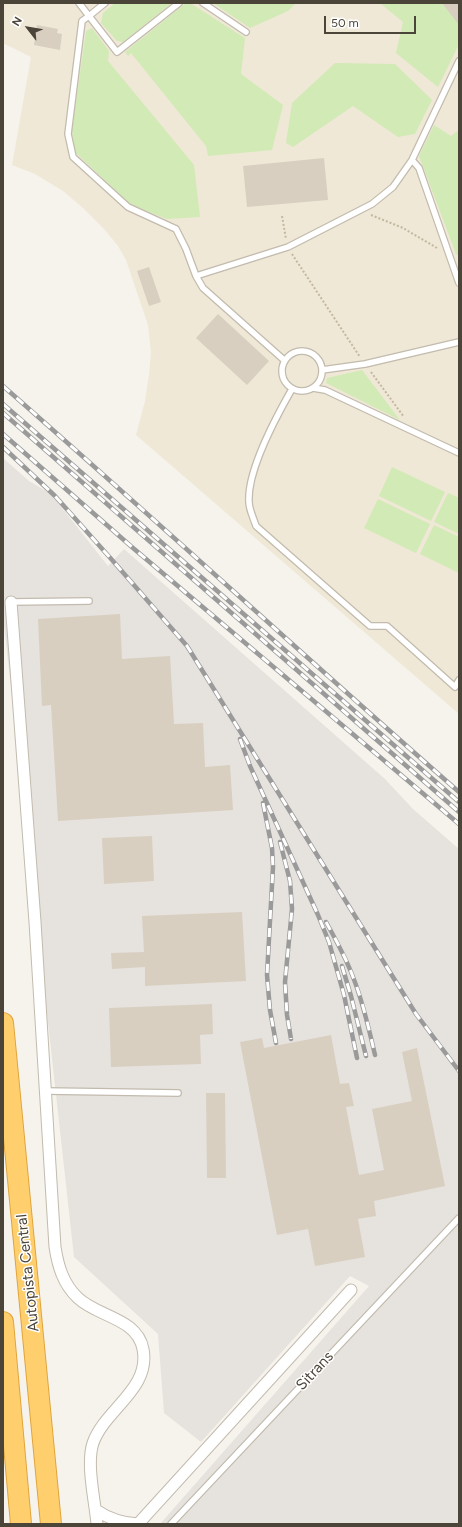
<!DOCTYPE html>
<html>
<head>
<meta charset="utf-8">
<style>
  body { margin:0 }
  #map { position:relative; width:462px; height:1527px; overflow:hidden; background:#f6f3ec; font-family:Figtree,sans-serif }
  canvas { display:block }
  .frame { position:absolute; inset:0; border:4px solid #4b4439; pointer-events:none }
  .north { position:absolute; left:8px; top:8px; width:40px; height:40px; -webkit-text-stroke:3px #fff; paint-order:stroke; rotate:301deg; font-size:11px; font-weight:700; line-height:16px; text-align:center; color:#4b4439 }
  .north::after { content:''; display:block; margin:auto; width:14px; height:18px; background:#4b4439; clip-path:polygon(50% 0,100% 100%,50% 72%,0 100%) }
  .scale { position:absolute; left:324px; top:16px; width:92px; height:18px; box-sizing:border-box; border:2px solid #4b4439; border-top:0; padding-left:5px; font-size:12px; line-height:14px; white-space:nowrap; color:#4b4439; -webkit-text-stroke:3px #fff; paint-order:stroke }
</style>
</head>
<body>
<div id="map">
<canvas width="462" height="1527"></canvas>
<div class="frame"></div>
<div class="north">N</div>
<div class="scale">50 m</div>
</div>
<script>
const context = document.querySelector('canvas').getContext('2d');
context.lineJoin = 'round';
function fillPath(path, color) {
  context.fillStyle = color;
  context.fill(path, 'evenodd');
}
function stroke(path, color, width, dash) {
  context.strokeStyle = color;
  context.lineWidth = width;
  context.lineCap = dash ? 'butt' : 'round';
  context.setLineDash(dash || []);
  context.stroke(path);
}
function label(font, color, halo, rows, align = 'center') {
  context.font = font + ' Figtree,sans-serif';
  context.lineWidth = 3;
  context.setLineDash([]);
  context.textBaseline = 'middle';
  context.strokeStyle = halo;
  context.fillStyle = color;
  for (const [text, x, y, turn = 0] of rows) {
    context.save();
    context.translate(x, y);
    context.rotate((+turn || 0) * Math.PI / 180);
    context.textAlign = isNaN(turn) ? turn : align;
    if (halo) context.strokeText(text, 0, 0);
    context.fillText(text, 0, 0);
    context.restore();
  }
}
fillPath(new Path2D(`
  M3,458L29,481L51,494L108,566L124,549L385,779L413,809L459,849V1524H160L369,1286L350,1276L201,1442L164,1413L158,1334L74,1257L3,616Z`), '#e6e2dd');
fillPath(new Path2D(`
  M3,3H459V714L136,435L145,401L149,375L151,352L148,325L126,260L118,246L104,229L83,208L63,191L35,174L12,165L31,57L3,43Z`), '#efe8d6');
fillPath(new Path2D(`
  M115,3H172L123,42L117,41L101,23L103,13Z
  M186,3H190L245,38L241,74L283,105L272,150L208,156L206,146L131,53L128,56L125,52Z
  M213,3H296L288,11L250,28Z
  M380,3H442L458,23H459V44L438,87L396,53L403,22Z
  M92,28L109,51L108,61L194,165L200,217L167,219L131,205L76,153L73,146L72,130L86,31Z
  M335,63L395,64L432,100L415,134L398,137L353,106L293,147L286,143L292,103Z
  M434,125L451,136L459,130V256L456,254L419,156Z
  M362,370L400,420L326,383L327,378Z
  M392,467L445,492L431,521L379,496Z
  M448,493L459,498V534L434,522Z
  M378,499L430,524L416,553L364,528Z
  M434,525L459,537V573L420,554Z`), '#d2eab5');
fillPath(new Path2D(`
  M442,3H459V25Z
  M37,25L58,29L57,33L62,34L60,50L34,45Z
  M324,158L328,200L247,207L243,166Z
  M149,267L161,302L149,306L137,271Z
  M218,314L269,361L247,385L196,338Z
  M120,614L122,659L170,656L174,724L203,723L205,767L230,765L233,810L58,821L51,705L42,706L38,619Z
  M152,836L154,881L104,884L102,838Z
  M242,912L246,981L145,986V967L112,969L111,953L144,952L142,916Z
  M212,1004L213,1034L200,1035L201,1064L111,1067L109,1008Z
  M331,1035L340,1084L349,1083L354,1106L346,1107L359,1175L384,1170L372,1109L412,1101L402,1052L417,1048L445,1186L374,1201L376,1216L358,1219L365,1257L315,1266L308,1229L277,1235L240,1042L262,1038L264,1048Z
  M206,1093H225L226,1178H207Z`), '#d8cfc1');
const service = new Path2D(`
  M79,3L89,16L82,21L68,134L73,157L128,207L176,229L186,249L196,276L203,288L284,360
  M105,3L89,16L117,52L179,3
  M203,3L246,32
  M412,160L419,168L459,283
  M196,276L288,247L372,204L393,187L412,160L459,61
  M282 371a20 20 0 1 1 40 0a20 20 0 1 1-40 0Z
  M322,370L365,364L459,342
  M313,388L325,390L459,453
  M292,389C276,417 247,471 249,502C249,510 254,519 256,526L370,626H387L455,687L459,680
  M11,602L89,601
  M46,1091L178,1093
  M171,1524L459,1218`);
const minor = new Path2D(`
  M11,602L35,922L55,1247C58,1266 63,1284 78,1298C98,1317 137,1318 143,1349C151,1389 105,1409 93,1443C86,1464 95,1501 97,1524
  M96,1510C109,1519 122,1523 138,1524
  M138,1524L351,1290`);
const motorway = new Path2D(`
  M3,1023L51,1524
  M3,1322L21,1524`);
stroke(service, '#c2bbae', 8);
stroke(minor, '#c2bbae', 13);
stroke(motorway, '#e0a43c', 22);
stroke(new Path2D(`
  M371,215L403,228L437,248
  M282,216L286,239
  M292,254L360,357
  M371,372L404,417`), '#c4b79f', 2, [2, 2]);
stroke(service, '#fff', 5.5);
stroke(minor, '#fff', 11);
stroke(motorway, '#ffcf6e', 20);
const rail = new Path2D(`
  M3,386C156,520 306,658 459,792
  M3,404L459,802
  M3,413L459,812
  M3,434L133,548L459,824
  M3,447L55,496L113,561L187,646L416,1014L459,1071
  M240,739L250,766L318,915L329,942L344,995L357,1058
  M263,803L272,848L273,867L267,975L270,1010L276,1043
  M280,842L290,881L292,909L285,982L287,1015L291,1039
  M326,922C336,940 346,958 353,977C363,1002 369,1029 375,1055
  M342,966L351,996L366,1056`);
stroke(rail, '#9a9a9a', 4.5);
stroke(rail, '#fff', 3, [9]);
label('15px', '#4b4439', '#fff', [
  ["Autopista Central",28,1273,-96],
  ["Sitrans",315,1371,-47]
]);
</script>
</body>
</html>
